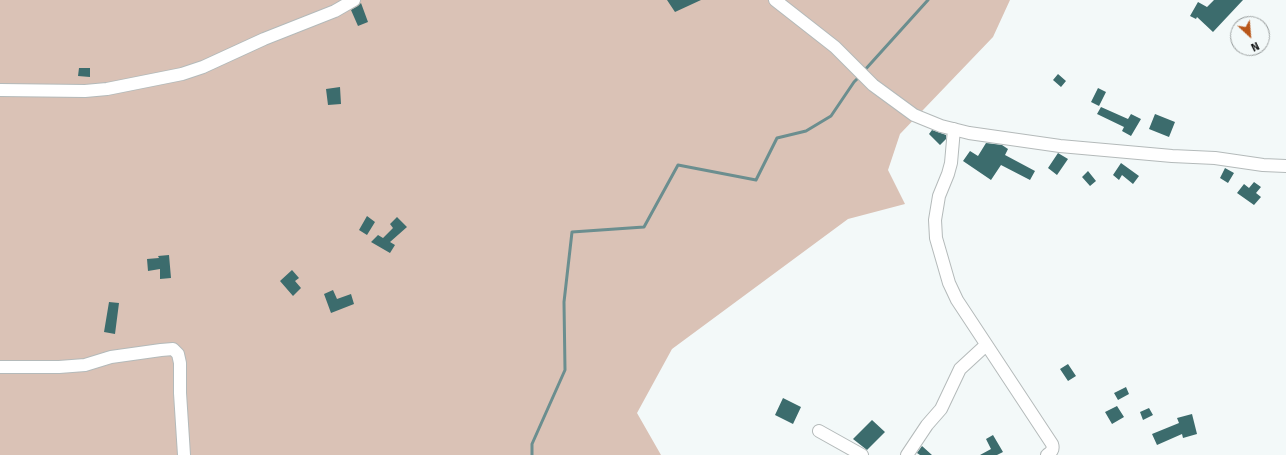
<!DOCTYPE html>
<html>
<head>
<meta charset="utf-8">
<style>
  body { margin:0 }
  #map { position:relative; width:1286px; height:455px; overflow:hidden; background:#f3f9f9; font-family:Signika,sans-serif }
  canvas { display:block }
  .north { position:absolute; left:1230px; top:16px; width:40px; height:40px; box-sizing:border-box; background:#f3f9f9; border:1px solid #989d9d; border-radius:50%; rotate:154deg; font-size:11px; font-weight:700; line-height:16px; text-align:center; color:#101212 }
  .north::after { content:''; display:block; margin:auto; width:14px; height:18px; background:#b9571a; clip-path:polygon(50% 0,100% 100%,50% 72%,0 100%) }
</style>
</head>
<body>
<div id="map">
<canvas width="1286" height="455"></canvas>
<div class="north">N</div>
</div>
<script>
const context = document.querySelector('canvas').getContext('2d');
context.lineJoin = 'round';
function fillPath(path, color) {
  context.fillStyle = color;
  context.fill(path, 'evenodd');
}
function stroke(path, color, width, dash) {
  context.strokeStyle = color;
  context.lineWidth = width;
  context.lineCap = dash ? 'butt' : 'round';
  context.setLineDash(dash || []);
  context.stroke(path);
}
fillPath(new Path2D(`
  M0,0H1010L993,37L900,134L888,170L905,204L848,219L672,349L637,413L661,455H0Z`), '#dac2b6');
stroke(new Path2D(`
  M863,72L928,0
  M532,455V444L565,370L564,302L572,232L644,227L678,165L756,180L777,138L806,131L831,116L854,82L860,76`), '#6b8e8f', 3);
fillPath(new Path2D(`
  M667,0H701L675,12Z
  M1214,0H1243L1213,32L1197,17L1196,19L1190,16L1198,2L1207,7Z
  M361,3L368,22L358,26L351,10L358,6Z
  M79,68H90V77L78,76Z
  M1058,74L1066,81L1061,87L1053,80Z
  M340,87L341,104L328,105L326,89Z
  M1098,88L1106,92L1099,106L1091,102Z
  M1101,107L1128,119L1131,114L1141,119L1131,136L1122,131L1124,127L1097,114Z
  M1155,114L1175,122L1169,137L1149,129Z
  M932,130L946,135V139L940,145L929,134Z
  M986,143L1002,145L1008,149L1005,155L1035,171L1030,180L1001,165L991,180L963,161L970,151L978,156Z
  M1058,153L1068,159L1057,175L1048,168Z
  M1121,163L1139,176L1133,184L1122,175L1119,180L1113,175Z
  M1225,168L1234,173L1228,183L1220,178Z
  M1088,171L1096,181L1090,186L1082,177Z
  M1254,182L1261,187L1256,193L1261,197L1254,205L1237,193L1244,184L1249,188Z
  M367,216L375,222L367,235L359,230Z
  M397,217L407,227L390,242L395,245L390,253L371,242L378,235L383,238L393,228L390,224Z
  M169,255L171,278L160,279V269L148,271L147,259L159,258L158,256Z
  M292,270L299,278L295,281L301,288L293,296L280,281Z
  M333,290L337,299L351,294L354,304L331,313L324,294Z
  M109,302L119,303L115,334L104,332Z
  M1068,364L1076,376L1068,381L1060,369Z
  M1126,387L1129,394L1118,400L1114,393Z
  M783,398L801,407L793,424L775,415Z
  M1117,406L1124,417L1112,424L1105,412Z
  M1149,408L1153,415L1143,420L1140,412Z
  M1192,414L1197,434L1183,438L1182,434L1157,445L1152,434L1179,423L1177,418Z
  M872,420L885,432L867,450L853,439Z
  M993,435L1003,452L997,455H980L991,449L986,439Z
  M922,446L932,455H920L917,453Z`), '#3c6c6d');
const minor = new Path2D(`
  M775,0L835,47L873,85L914,115L941,126L969,133L1060,146L1172,156L1215,158L1263,165L1286,166
  M0,90L85,91L107,89L182,74L203,67L264,39L335,11L354,0
  M954,129L951,163L948,174L939,196L935,220L936,238L949,283L957,300L1052,444C1054,450 1051,452 1047,455
  M0,367H59L85,365L111,357L161,350L173,349L178,354L180,363V393L184,455
  M819,431L862,455
  M907,455L927,425L941,409L960,369L986,345`);
stroke(minor, '#b4baba', 14);
stroke(minor, '#fff', 12);
</script>
</body>
</html>
